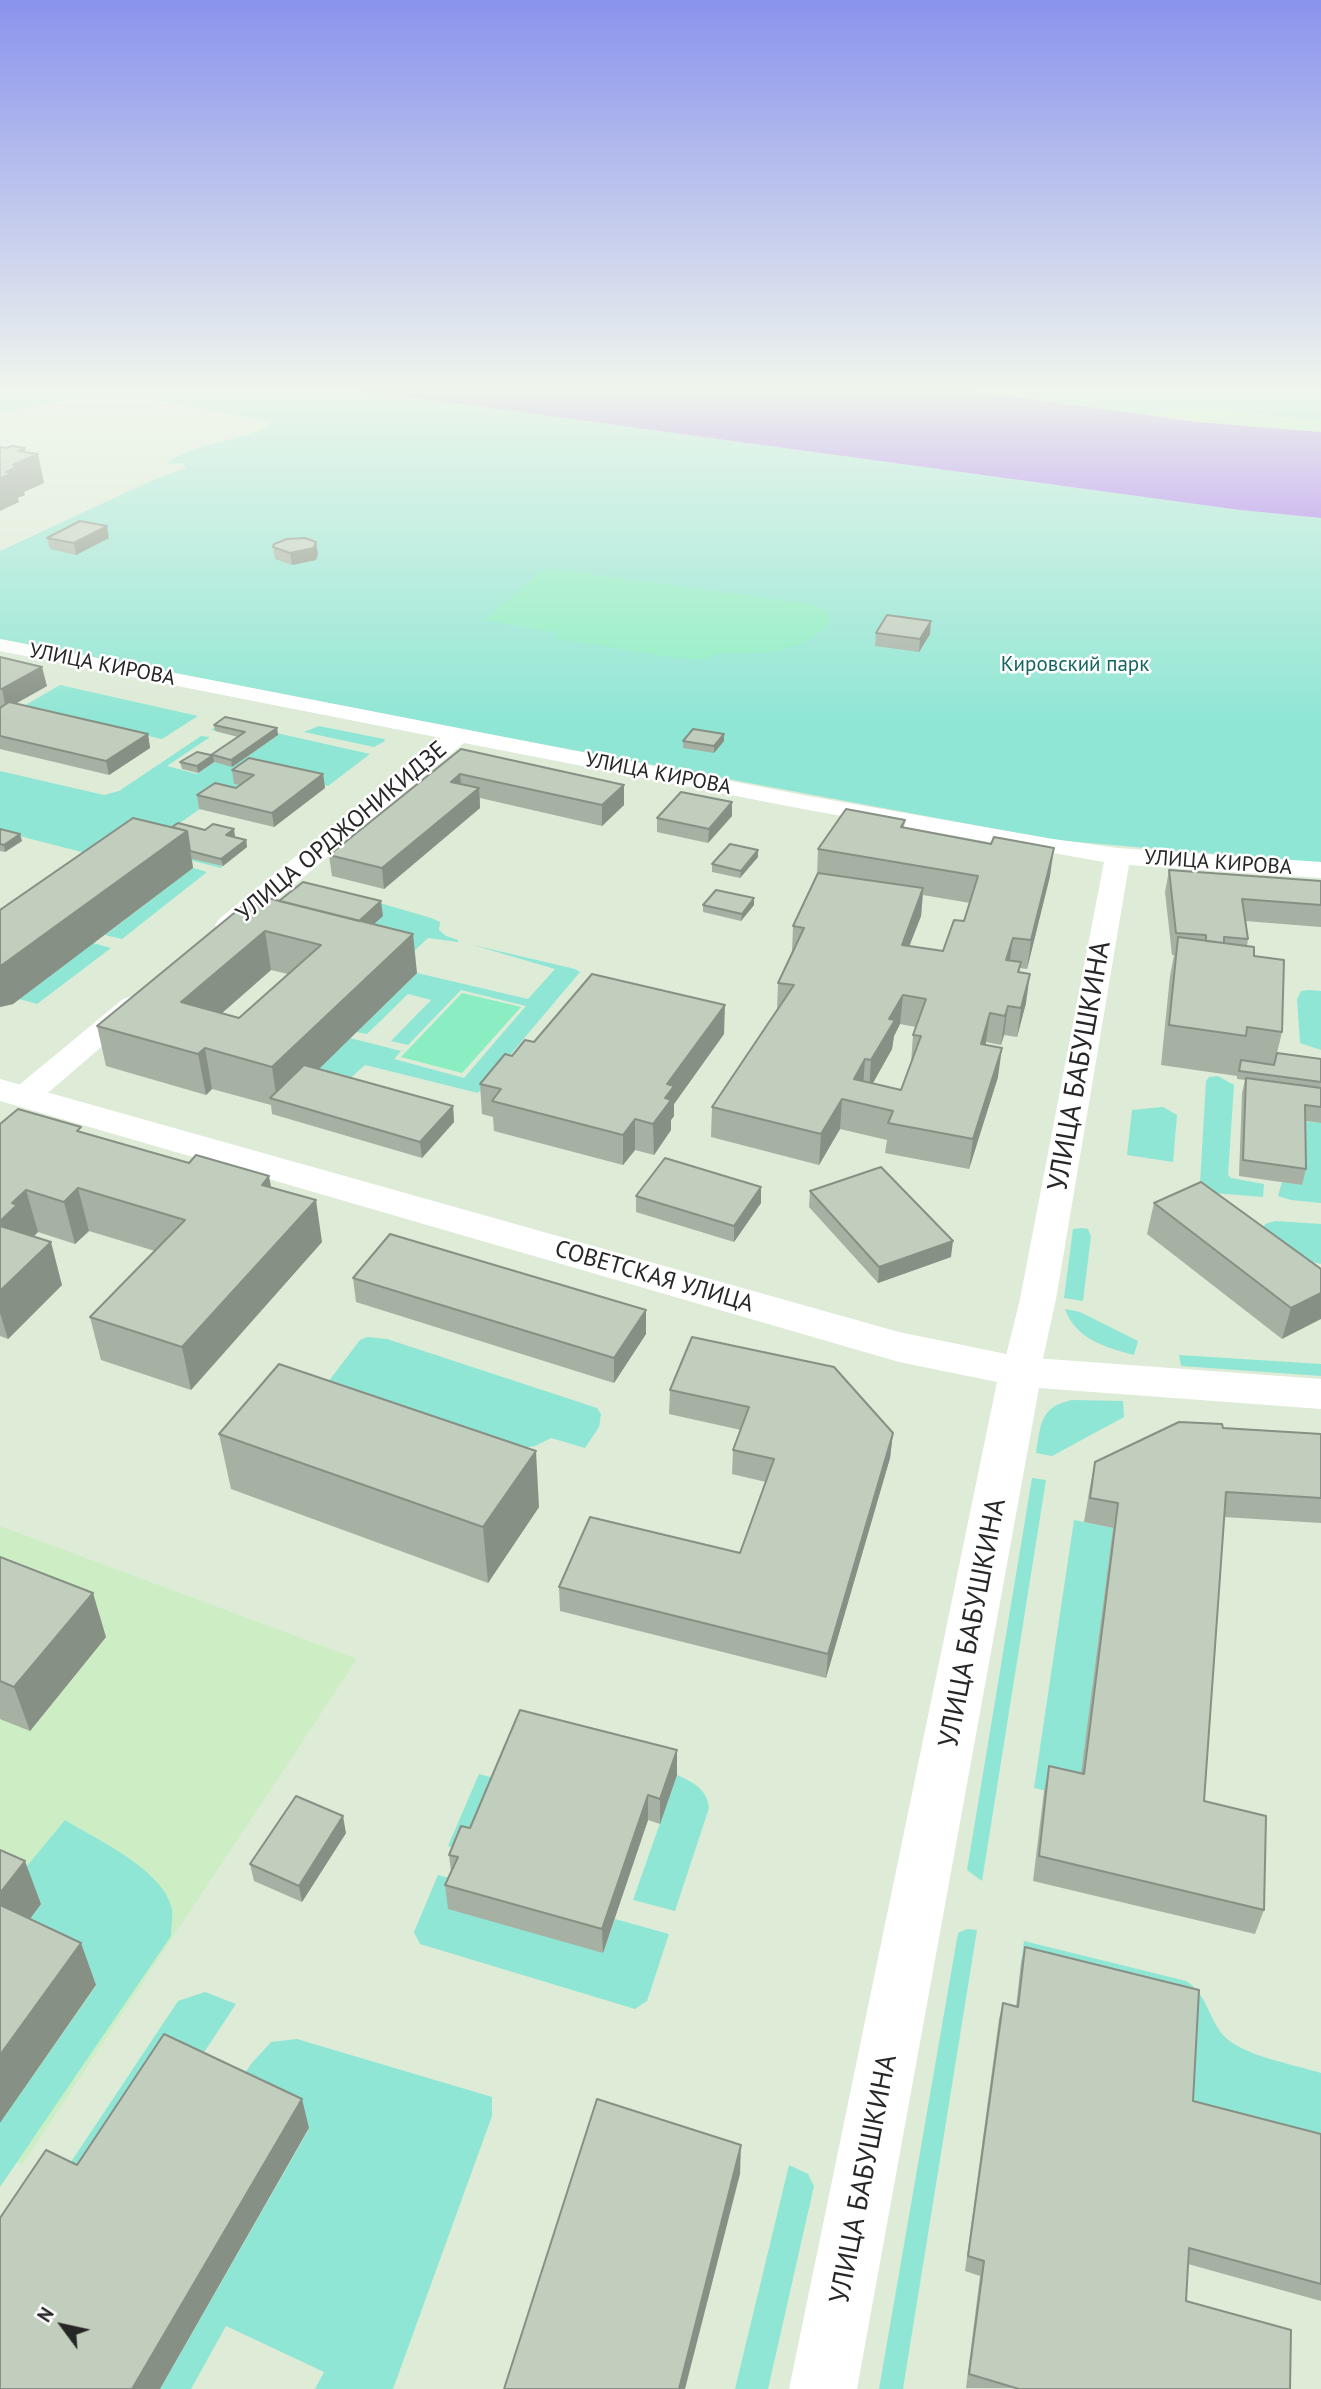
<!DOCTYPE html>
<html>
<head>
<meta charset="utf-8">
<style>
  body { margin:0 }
  #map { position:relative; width:1321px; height:2389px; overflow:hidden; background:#ddebd7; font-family:"PT Sans",sans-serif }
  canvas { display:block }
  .north { position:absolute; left:28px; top:2291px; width:70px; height:70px; -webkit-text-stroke:5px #fff; paint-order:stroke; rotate:303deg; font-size:19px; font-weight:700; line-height:28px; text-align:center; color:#272727 }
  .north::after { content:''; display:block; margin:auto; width:24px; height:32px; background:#272727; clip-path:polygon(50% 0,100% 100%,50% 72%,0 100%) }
</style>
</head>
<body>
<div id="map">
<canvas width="1321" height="2389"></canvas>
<div class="north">N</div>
</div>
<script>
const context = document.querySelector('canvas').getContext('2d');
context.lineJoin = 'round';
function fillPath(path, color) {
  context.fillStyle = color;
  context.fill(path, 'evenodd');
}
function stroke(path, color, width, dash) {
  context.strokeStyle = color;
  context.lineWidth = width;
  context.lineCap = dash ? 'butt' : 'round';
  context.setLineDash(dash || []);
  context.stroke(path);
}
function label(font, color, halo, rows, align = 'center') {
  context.font = font + ' "PT Sans",sans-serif';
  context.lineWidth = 5;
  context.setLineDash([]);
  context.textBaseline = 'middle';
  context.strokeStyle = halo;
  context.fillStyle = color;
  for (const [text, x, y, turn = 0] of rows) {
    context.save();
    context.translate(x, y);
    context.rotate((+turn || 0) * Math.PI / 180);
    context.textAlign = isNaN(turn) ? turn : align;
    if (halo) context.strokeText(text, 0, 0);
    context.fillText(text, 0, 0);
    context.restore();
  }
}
fillPath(new Path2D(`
  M0,1526L357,1659L22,2165L0,2154Z`), '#cdeec5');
fillPath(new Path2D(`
  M0,387H336L1240,510L1321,518V863L1054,840L509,738L0,639V551L153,480L186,468L182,463L166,464C194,440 251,442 271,422L155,400L160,391L99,394L0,413Z
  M946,387H1321V422C1264,416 1202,403 1145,414Z
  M60,685L198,716L162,739L22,707Z
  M223,721L370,754L328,786L287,777L256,789L217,797L177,825L154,849L223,866L221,868L126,844L105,858L0,831V771L104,795L119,791L201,736L210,737L167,766L197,774L214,762L232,766L277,736L211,730Z
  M319,726L384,739L385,741L374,747L304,732Z
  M193,868L207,872L122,939L105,935Z
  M366,899L431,918L440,922L439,930L446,936L458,940V942L428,938L396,968L270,927Z
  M93,943L111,948L37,1004L19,999Z
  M473,945L575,969L580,972L478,1093L365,1065L338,1089L307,1080L350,1038L401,1051L394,1059L464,1078L526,1006L461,990L408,1045L391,1041L431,1000L408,994L367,1034L356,1032L417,973L528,999L555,969Z
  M1309,990L1321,991V1050L1300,1043L1297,999L1301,991Z
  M1218,1076L1234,1085L1228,1175L1231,1178L1264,1184L1263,1197L1213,1193L1200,1184L1206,1081L1209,1077Z
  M1163,1107L1177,1115L1173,1162L1127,1155L1132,1110Z
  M1303,1121L1321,1123V1203L1291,1200L1278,1196L1282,1182L1302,1185Z
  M1275,1221L1321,1224V1264L1300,1259L1263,1230L1265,1224Z
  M1082,1228L1088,1229L1091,1236L1083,1301L1064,1298L1073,1229Z
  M1065,1309L1080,1312L1138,1341L1134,1355C1107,1348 1075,1339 1065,1309Z
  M367,1337L387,1339L597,1408L601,1414L599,1427L585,1448L551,1438L535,1446L513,1450L328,1382L360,1340Z
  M1179,1355L1321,1364V1376L1181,1366Z
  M1072,1400L1123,1401L1124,1417L1052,1456L1036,1453C1041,1425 1039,1407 1072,1400Z
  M1032,1478L1046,1480L982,1881L967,1870Z
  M1074,1520L1113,1528L1078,1798L1034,1788Z
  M479,1774L502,1780L472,1853L448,1846Z
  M677,1775C693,1782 707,1789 709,1808L675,1911L633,1900Z
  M65,1820C96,1839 164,1870 172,1909C173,1917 171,1928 171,1936L0,2187V2123L96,1986L11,1945L8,1889Z
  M438,1875L461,1881L603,1953L615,1919L669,1934L647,2001L635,2009L420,1944L414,1932Z
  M967,1929L977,1930L903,2389H879L958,1933Z
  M1024,1941L1186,1981C1207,1994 1208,2017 1223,2035C1242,2056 1293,2064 1321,2073V2152L1187,2117L1021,1963Z
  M205,1992L236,2004L191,2072L90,2194L59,2180L178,2001Z
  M297,2039L492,2097V2116L393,2389H315L324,2372L226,2326L191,2389H160L309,2129L232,2092L251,2064L271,2042Z
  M789,2165L808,2174L814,2186L768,2389H735Z`), '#90e6d4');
fillPath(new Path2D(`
  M1170,410L1236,413L1321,422V432L1197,422L1145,414Z`), '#b8f3b7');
fillPath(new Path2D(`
  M546,568L811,604L827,611L831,620C808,649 777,653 741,654C727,654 716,650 705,660L668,657L554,638L559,633L484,620Z
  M462,993L521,1007L462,1073L401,1057Z`), '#8aeec2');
fillPath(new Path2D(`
  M336,387H945L1197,422L1321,432V518L1240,510Z`), '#9d62f5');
fillPath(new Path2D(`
  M0,639L808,796L1053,839L1118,848L1321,862V878L1129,865L1056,1299L1040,1372L1034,1381L1021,1385L1008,1381L1002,1372L1020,1299L1104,862L808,810L464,743L239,931L229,933L219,931L215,925L219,919L441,738L0,651Z
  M133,996L143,999L148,1005L143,1011L35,1104L24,1106L13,1104L8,1097L13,1090L123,999Z`), '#fff');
fillPath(new Path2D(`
  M0,1079L899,1332L1021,1357L1321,1379V1409L1039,1388L857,2389H789L997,1382L899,1362L0,1101Z`), '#fff');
fillPath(new Path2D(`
  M47,538H109L76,555L50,549Z
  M273,547L318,554L316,560L292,565L275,559Z
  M876,633L930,634L919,652L875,646Z
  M0,657L47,686L15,704L148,734L150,748L109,775L0,749Z
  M214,725L277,728L278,735L232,767L214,762L198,773L182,769L180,762L211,755L238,737L215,731Z
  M683,741H724L714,753L683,748Z
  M461,749L624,805L602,826L480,798V808L384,889L332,876L329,855Z
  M232,770L323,774L325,788L274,827L199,809L197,795L236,788L240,785L234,784Z
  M732,816L708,843L657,832V818Z
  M905,820L904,827L1050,876L1027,969L1020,968L1019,972L1026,1003L1017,1037L1004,1035L1001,1045L986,1042V1045L998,1077L969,1169L885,1153L887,1140L840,1129L819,1165L711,1137L712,1107L777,1012L778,983L792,952L793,926L817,876L818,849ZM923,895L970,903L964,921L943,951L909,946L921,916ZM900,1024L916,1027L913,1035L911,1064L901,1090L873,1083L892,1049L894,1036Z
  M172,827L205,830L235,836L234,837L246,840L247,847L223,866L192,859L193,868L13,1004L0,1007V910Z
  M0,829L22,841L5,852L0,851Z
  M758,850V857L740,878L712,872V864Z
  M1169,870L1321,881V927L1245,921L1248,939L1247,946L1254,956L1282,1032L1277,1053L1321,1059V1123L1306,1121V1169L1302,1185L1239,1176L1242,1093L1245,1080L1237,1079V1074V1076L1161,1065L1170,976L1174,955H1172L1165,892Z
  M754,898V905L741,921L703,912V905Z
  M279,901L383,916L374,924L417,973L319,1069L453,1106L454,1122L422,1158L272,1114L271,1105L212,1089L206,1095L106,1066L97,1026ZM271,970L288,974L239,1018L222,1013Z
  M724,1034L674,1104V1116L671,1120V1130L654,1155L635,1150L623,1165L494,1131L493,1117L482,1114L480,1084L512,1056L534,1042Z
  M0,1124L82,1132L271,1187L322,1242L191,1390L101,1360L90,1317L155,1251L89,1231L75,1244L38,1232L34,1236L62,1285L8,1339L0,1336Z
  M810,1191L951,1257L878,1283L809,1207Z
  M636,1196L761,1203L734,1242L636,1212Z
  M1154,1203L1321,1269L1282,1339L1147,1234Z
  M353,1278L646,1334L614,1383L356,1302Z
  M670,1390L893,1433L890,1458L826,1678L560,1611L559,1587L740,1553L766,1482L732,1474L733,1450L741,1430L669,1414Z
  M1223,1428L1321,1434V1523L1224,1517L1204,1801L1264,1910L1255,1934L1033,1881L1044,1791L1049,1766L1081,1773L1113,1528L1084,1522L1090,1487L1095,1462Z
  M219,1434L539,1507L488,1583L231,1489Z
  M0,1557L106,1637L30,1731L0,1719Z
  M677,1750V1775L660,1824L648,1820L603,1953L448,1909L445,1885L451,1871L449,1855L470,1828Z
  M346,1833L302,1902L254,1881L250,1864Z
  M1025,1947L1193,2101L1321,2134V2301L1188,2264L1186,2301L1290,2389L966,2388L980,2276L965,2271L999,2019L1003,2003L1016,2007L1021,1963Z`), '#a6b0a3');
fillPath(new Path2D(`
  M25,448L27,459L38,454L44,483L24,492L25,495L18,498L19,502L0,511V478L6,472L18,451Z
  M107,526L109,538L76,555L74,543Z
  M316,542L318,554L316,560L292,565L290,553Z
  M931,621L930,634L919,652L920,639Z
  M42,667L47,686L6,709L2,689Z
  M277,728L278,735L232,767L231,760Z
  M148,734L150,748L109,775L106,761Z
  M724,734V741L714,753V746Z
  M213,755L214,762L198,773L197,766Z
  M323,774L325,788L274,827L272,813Z
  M460,774L462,794L451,782Z
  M624,785V805L602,826V805Z
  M479,788L480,808L384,889L382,868Z
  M732,802V816L708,843L709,829Z
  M234,829L235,836L227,842L226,835Z
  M187,831L193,868L13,1004L0,1007V965Z
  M20,834L22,841L5,852L4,845Z
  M246,840L247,847L223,866L221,859Z
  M1054,848L1050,876L1027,969L1031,940Z
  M758,850V857L740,878L741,871Z
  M923,888L921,916L899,973L902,945Z
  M754,898V905L741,921L742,914Z
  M381,901L383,916L350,945L348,930Z
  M265,931L271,970L189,1042L181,1002Z
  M413,934L417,973L284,1103L277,1101L272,1067Z
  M1013,938L1009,966L1006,960Z
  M1030,974L1026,1003L1017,1037L1021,1008Z
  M903,995L900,1024L894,1036L892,1049L869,1090L871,1060L889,1019Z
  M725,1005L724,1034L674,1104V1116L671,1120V1130L654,1155L653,1124L667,1084Z
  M1008,1006L1004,1035L1001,1045L1005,1016Z
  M990,1013L986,1042L977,1074L981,1044Z
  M205,1048L212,1089L206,1095L198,1054Z
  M1002,1048L998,1077L969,1169L973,1139Z
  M865,1059L863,1089L854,1079Z
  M842,1099L840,1129L819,1165L821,1134Z
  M453,1106L454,1122L422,1158L420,1142Z
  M635,1119V1150L623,1165V1135Z
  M269,1176L277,1219L262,1185Z
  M761,1187V1203L734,1242V1226Z
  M78,1188L89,1231L75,1244L64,1202Z
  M26,1190L38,1232L28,1242L0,1239V1221L12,1203Z
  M316,1200L322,1242L191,1390L182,1347Z
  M953,1241L951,1257L878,1283L879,1267Z
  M51,1242L62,1285L8,1339L0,1313V1291Z
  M1321,1293V1319L1282,1339L1291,1308Z
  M646,1310V1334L614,1383V1358Z
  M893,1433L890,1458L826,1678L828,1654Z
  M536,1451L539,1507L488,1583L483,1527Z
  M93,1593L106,1637L30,1731L14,1687Z
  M677,1750V1775L660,1824V1799Z
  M648,1795V1820L603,1953L602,1929Z
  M343,1816L346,1833L302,1902L299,1886Z
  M25,1861L41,1904L11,1945L0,1919V1893Z
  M81,1943L96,1985L0,2123V2055Z
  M302,2099L309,2128L160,2389H132Z
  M741,2145L740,2174L685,2389H679Z`), '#879084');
const building = new Path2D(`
  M12,446L25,448L18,451L38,454L13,465L19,466L6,472L13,473L0,478V447L6,448Z
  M80,521L107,526L74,543L47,538Z
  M305,538L316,542L314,548L290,553L273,547L274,544L287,539Z
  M887,615L931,621L920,639L876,633Z
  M0,657L42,667L2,689H0Z
  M9,702L148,734L106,761L0,736V708Z
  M225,717L277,728L231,760L213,755L197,766L180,762L197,752L211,755L245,732L214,725Z
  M693,729L724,734L714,746L683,741Z
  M461,749L624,785L602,805L460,774L451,782L479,788L382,868L329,855Z
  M249,758L323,774L272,813L197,795L215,783L236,788L254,775L232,770Z
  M681,792L732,802L709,829L657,818Z
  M846,809L905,820L901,827L991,844L994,837L1054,848L1031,940L1013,938L1006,960L1021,962L1018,972L1030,974L1021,1008L1008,1006L1005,1016L990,1013L981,1044L1002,1048L973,1139L888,1123L893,1111L842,1099L821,1134L712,1107L794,985L778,983L804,928L793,926L818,873L923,888L902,945L943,951L954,920L964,921L978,876L818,849ZM903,995L926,999L913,1035L921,1036L901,1090L854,1079L865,1059L871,1060L895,1020L889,1019Z
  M133,818L187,831L2,965H0V910Z
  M178,823L205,830L213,824L234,829L226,835L246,840L221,859L190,851L187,831L172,827Z
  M0,829L20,834L4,845L0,844Z
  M730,844L758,850L741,871L712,864Z
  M1169,870L1321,881V905L1242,899L1248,939L1224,937V943L1206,941V935L1176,933Z
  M303,882L381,901L359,921L279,901Z
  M716,890L754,898L742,914L703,905Z
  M256,895L413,934L272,1067L205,1048L198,1054L97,1026ZM265,931L321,945L239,1018L181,1002Z
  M1178,937L1254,947V956L1284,960L1282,1032L1247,1027L1246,1036L1169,1025Z
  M592,974L725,1005L667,1084L674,1086L665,1098L671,1100L653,1124L635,1119L623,1135L492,1101L501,1089L480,1084L505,1054L512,1056L525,1040L534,1042Z
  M1277,1053L1321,1059V1082L1239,1071L1241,1060L1274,1065Z
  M304,1065L453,1106L420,1142L270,1098Z
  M1246,1078L1321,1088V1107L1305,1105L1306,1169L1243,1160Z
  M18,1109L81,1127L77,1131L189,1163L196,1155L269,1176L262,1185L316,1200L182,1347L90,1317L185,1220L78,1188L64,1202L26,1190L12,1203L17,1205L0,1221V1124Z
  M665,1158L761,1187L734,1226L636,1196Z
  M881,1167L953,1241L879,1267L810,1191Z
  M1201,1182L1321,1269V1293L1291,1308L1154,1203Z
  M0,1226L51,1242L0,1291Z
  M390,1234L646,1310L614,1358L353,1278Z
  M692,1337L834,1367L893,1433L828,1654L559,1587L590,1517L740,1553L774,1459L733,1450L749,1407L670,1390Z
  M279,1364L536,1451L483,1527L219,1434Z
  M1179,1422L1222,1424L1223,1428L1321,1434V1498L1226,1492L1204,1801L1266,1816L1264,1910L1039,1856L1049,1766L1084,1774L1118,1503L1090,1498L1095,1462Z
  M0,1557L93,1593L14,1687L0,1681Z
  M520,1710L677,1750L660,1799L648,1795L602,1929L445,1885L458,1857L449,1855L461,1826L470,1828Z
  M296,1796L343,1816L299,1886L250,1864Z
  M0,1850L25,1861L0,1893Z
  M0,1905L81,1943L0,2055Z
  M1025,1947L1199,1990L1193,2101L1321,2134V2284L1189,2248L1186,2301L1291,2330L1290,2389H1019L969,2374L984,2261L968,2256L1003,2003L1018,2007Z
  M164,2034L302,2099L132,2389H0V2218L46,2150L77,2165Z
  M597,2099L741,2145L679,2389H504Z`);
fillPath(building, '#c1cdbd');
stroke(building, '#879084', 2);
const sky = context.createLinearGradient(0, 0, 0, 721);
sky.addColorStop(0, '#8a93ed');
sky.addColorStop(0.54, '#f0f6ed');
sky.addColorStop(1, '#f0f6ed00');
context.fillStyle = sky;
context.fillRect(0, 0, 1321, 721);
label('21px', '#272727', '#fff', [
  ["УЛИЦА КИРОВА",102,665,11],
  ["УЛИЦА КИРОВА",658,774,11],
  ["УЛИЦА КИРОВА",1218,863,4]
]);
label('21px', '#156661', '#fff', [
  ["Кировский парк",1075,665]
]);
label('24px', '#272727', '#fff', [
  ["УЛИЦА ОРДЖОНИКИДЗЕ",342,832,-40],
  ["СОВЕТСКАЯ УЛИЦА",654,1277,16]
]);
label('28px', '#272727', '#fff', [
  ["УЛИЦА БАБУШКИНА",1080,1066,-80],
  ["УЛИЦА БАБУШКИНА",973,1623,-79],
  ["УЛИЦА БАБУШКИНА",864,2179,-79]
]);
</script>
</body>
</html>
